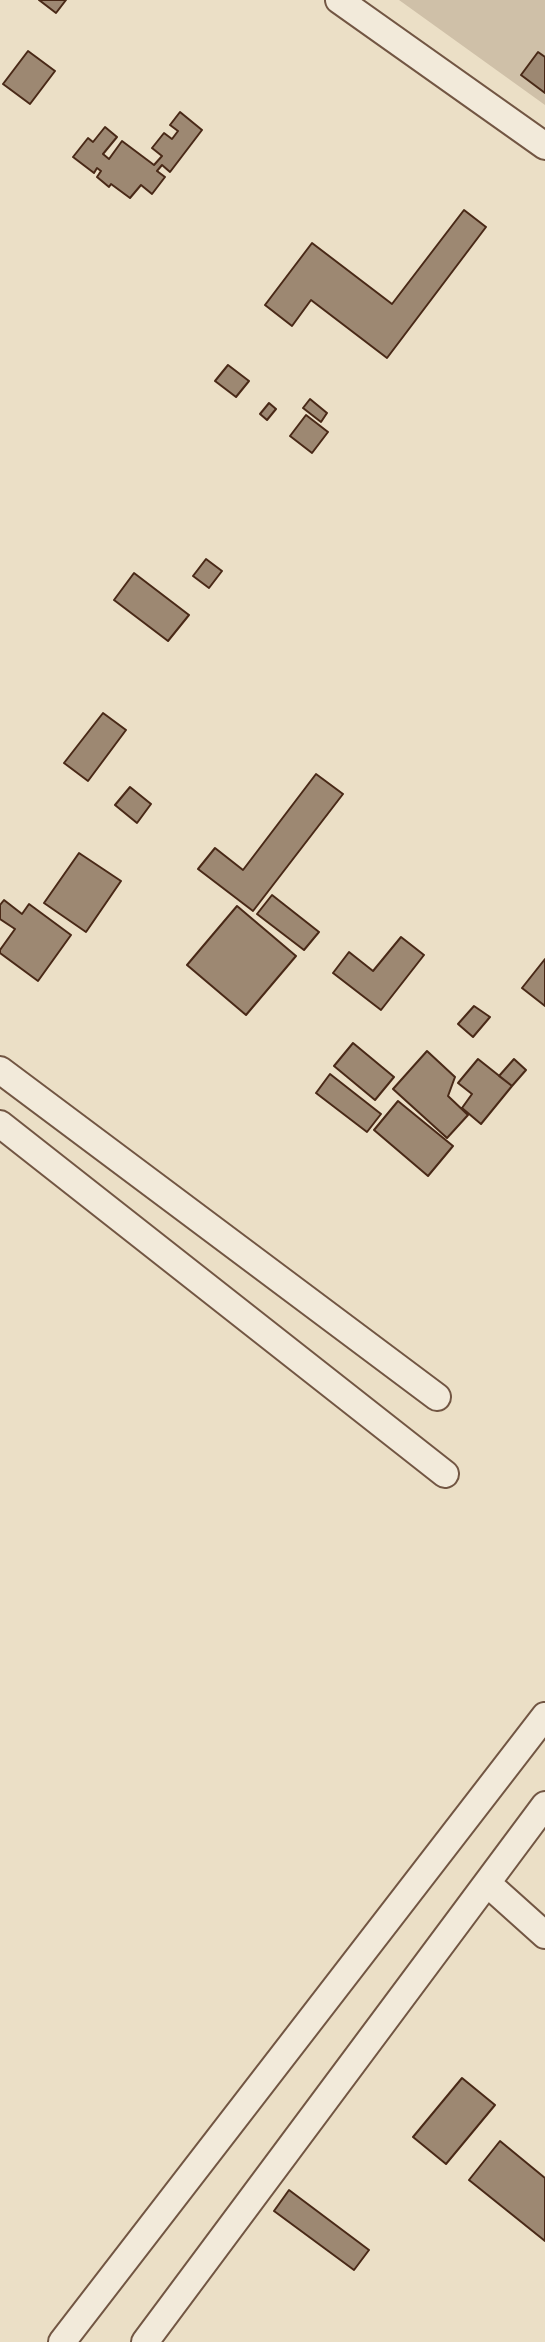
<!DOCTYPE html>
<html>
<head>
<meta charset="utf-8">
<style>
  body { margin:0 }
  canvas { display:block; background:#ebdfc6 }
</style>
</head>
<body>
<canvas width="545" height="2342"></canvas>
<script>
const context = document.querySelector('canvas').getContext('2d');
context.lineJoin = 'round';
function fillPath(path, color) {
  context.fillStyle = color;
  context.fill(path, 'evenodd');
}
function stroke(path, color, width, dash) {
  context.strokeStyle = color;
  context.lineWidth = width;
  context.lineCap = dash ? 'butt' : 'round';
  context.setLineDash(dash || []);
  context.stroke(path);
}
fillPath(new Path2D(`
  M399,0H545V105Z`), '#cfc0a8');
const building = new Path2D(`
  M39,0H66L56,13Z
  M28,51L55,71L30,104L3,84Z
  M538,52L545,57V93L521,75Z
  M180,112L202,130L170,172L162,165L157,171L165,177L152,194L141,185L130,198L111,184L109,187L97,177L101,171L97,168L94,173L73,157L88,138L93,142L105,127L117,137L103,154L109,159L122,141L154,165L162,156L152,148L164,133L172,139L178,131L170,125Z
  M464,210L486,227L387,358L311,300L292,326L265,305L312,243L392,304Z
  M228,365L249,381L236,397L215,381Z
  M310,399L327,413L321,422L303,408Z
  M269,403L276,409L267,420L260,414Z
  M306,415L328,432L312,453L290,436Z
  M206,559L222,571L209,588L193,576Z
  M134,573L189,615L168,641L114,600Z
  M103,713L126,730L88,781L64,763Z
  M316,774L343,794L253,911L198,869L215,848L243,870Z
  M130,787L151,804L137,823L115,805Z
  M79,853L121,881L86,932L44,903Z
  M272,895L319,932L304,950L257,914Z
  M4,900L22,914L29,904L71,935L38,981L0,953V950L15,929L0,919V905Z
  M237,906L296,956L246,1015L187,965Z
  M401,937L424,955L381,1010L333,973L349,952L373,971Z
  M545,959V1006L522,988Z
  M474,1006L490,1017L473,1037L458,1024Z
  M353,1043L394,1077L375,1100L334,1066Z
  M427,1051L455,1077L448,1096L468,1115L447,1138L393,1089Z
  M478,1059L512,1086L481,1124L462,1108L472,1094L458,1083Z
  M514,1059L526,1070L512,1086L499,1076Z
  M330,1074L381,1114L367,1132L316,1093Z
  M398,1101L453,1146L428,1176L374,1130Z
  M462,2078L495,2105L446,2164L413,2137Z
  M500,2141L545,2178V2241L469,2180Z
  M289,2190L369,2250L354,2270L274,2211Z`);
fillPath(building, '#9d8872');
stroke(building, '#492917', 2);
const minor = new Path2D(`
  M339,0L545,146
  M0,1070L437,1397
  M0,1124L445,1474
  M487,1883L545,1935
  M62,2342L545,1716
  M145,2342L545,1805`);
stroke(minor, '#725643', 30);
stroke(minor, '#f2eada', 26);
</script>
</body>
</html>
